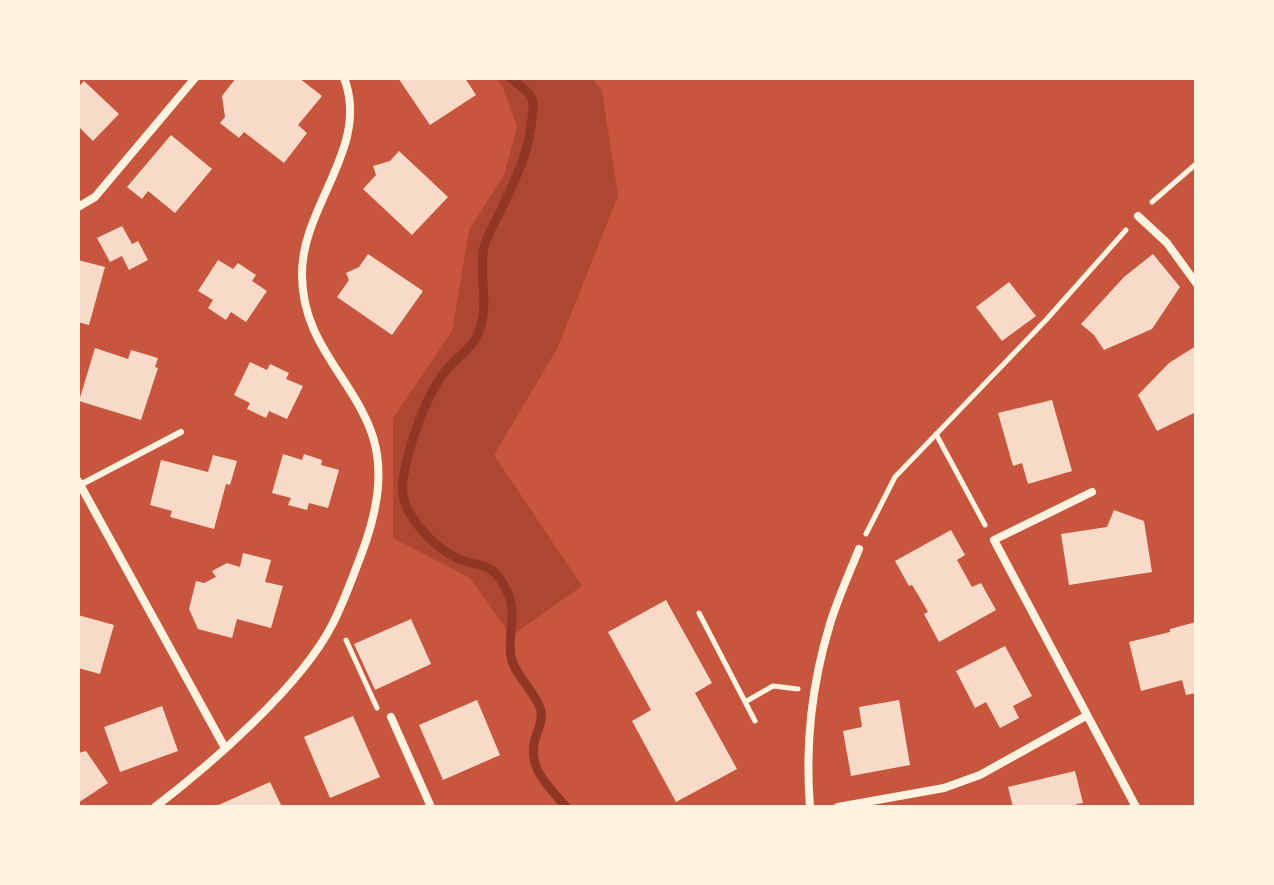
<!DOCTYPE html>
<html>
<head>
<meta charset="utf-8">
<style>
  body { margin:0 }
  #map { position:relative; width:1274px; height:885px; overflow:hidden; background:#c8553d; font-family:"IBM Plex Serif",serif }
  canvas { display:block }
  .frame { position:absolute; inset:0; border:80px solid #fff3e0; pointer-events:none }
</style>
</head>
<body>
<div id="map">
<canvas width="1274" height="885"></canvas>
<div class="frame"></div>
</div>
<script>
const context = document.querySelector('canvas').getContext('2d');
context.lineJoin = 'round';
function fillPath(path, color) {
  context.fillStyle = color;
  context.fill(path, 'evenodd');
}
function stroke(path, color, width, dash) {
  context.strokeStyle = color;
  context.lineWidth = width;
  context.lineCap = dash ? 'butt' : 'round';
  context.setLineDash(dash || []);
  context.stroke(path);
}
fillPath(new Path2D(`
  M495,78H592L602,91L618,196L557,349L494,455L582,586L511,636L470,578L393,538V418L452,331L469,230L504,175L517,127L503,88Z`), '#ae4732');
stroke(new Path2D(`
  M510,78C518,84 527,89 532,99C534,104 533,110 532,117C530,152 514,182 499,214C494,224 487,236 484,247C478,275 490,304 479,331C474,347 458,356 448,368C426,393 408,447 403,480C397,511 433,547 459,559C470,564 484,564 493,571C500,576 503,584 507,591C518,613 507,634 511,657C515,676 535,691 541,710C543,720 538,730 535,739C527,768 548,786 566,807`), '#8f3625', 9);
fillPath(new Path2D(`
  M236,78H299L322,96L298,125L307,133L284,163L244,132L239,138L220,123L225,117L222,96Z
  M398,78H465L476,95L430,125Z
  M84,81L119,114L93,141L78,126V87Z
  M171,135L212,169L175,213L148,191L142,199L127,187Z
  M399,151L448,197L412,235L363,189L376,175L373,166L390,161Z
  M122,226L132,244L138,241L148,260L129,270L122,256L110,262L97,238Z
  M368,254L423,291L392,335L337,297L349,280L346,273L359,267Z
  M1153,254L1180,287L1152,329L1104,350L1094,335L1081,324L1124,277Z
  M78,260L105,267L89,325L78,322Z
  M218,260L233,269L238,263L256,275L252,281L267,291L246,322L231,312L226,320L208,308L213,300L198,291Z
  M1009,282L1036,316L1002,341L976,307Z
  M1196,346V412L1157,431L1138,395L1169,363Z
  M95,348L128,359L131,350L158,358L155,367L158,368L141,420L79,401Z
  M250,362L267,370L270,364L289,373L286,379L303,386L287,419L269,411L266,418L247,409L250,403L234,395Z
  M1052,400L1072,471L1028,484L1022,463L1013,466L998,413Z
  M283,454L302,460L304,454L322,460L321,465L339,470L328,508L309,503L307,510L288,505L291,498L272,493Z
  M213,455L237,461L230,485L226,484L214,529L170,517L172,511L150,505L161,460L208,472Z
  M1114,510L1144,521L1152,572L1069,585L1061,534L1107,527Z
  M951,530L965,555L957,560L972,587L981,583L996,610L939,642L924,614L928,612L920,598L912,585L909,586L895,561Z
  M243,553L271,560L265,582L283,586L271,628L237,619L232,638L198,629L189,609L196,581L204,583L216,577L212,571L227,563L240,567Z
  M666,600L712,683L695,693L737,769L676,802L632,721L651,710L608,632Z
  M78,615L114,625L100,674L78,668Z
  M411,619L431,664L375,690L354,644Z
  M1196,622V693L1186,695L1182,680L1141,691L1129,642L1170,632V629Z
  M1005,646L1032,696L1013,706L1019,718L1000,728L986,702L975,708L956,671Z
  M477,700L500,755L443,780L419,725Z
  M899,700L910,765L851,776L843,731L862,727L859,707Z
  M162,706L178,751L120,772L104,727Z
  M353,716L380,777L330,798L304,737Z
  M86,751L108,783L78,803V753Z
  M1075,771L1083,803L1076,804L1077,807H1013L1008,787Z
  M270,782L282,807H214Z`), '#f7dbc8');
stroke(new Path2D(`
  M1152,202L1196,164
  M936,434L985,525
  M866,534L895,477L1046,320L1126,230
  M699,613L755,721
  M346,640L377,708
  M745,702L773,686L798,689`), '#fff3e0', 5);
stroke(new Path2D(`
  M80,485L181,432`), '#fff3e0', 6);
stroke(new Path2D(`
  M78,207L95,197L195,78
  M1138,216L1167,243L1196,283
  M78,481L225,748
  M1092,492L994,540L1136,807
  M391,717L431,807
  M155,807C210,765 301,686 332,625C343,604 351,581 360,558C375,519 386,475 372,434C352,377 302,343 302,275C301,206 371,147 344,78
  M810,807C805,746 812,683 830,624C838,598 849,574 859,549
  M838,807L944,788L980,775L1086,716`), '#fff3e0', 8);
</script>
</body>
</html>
